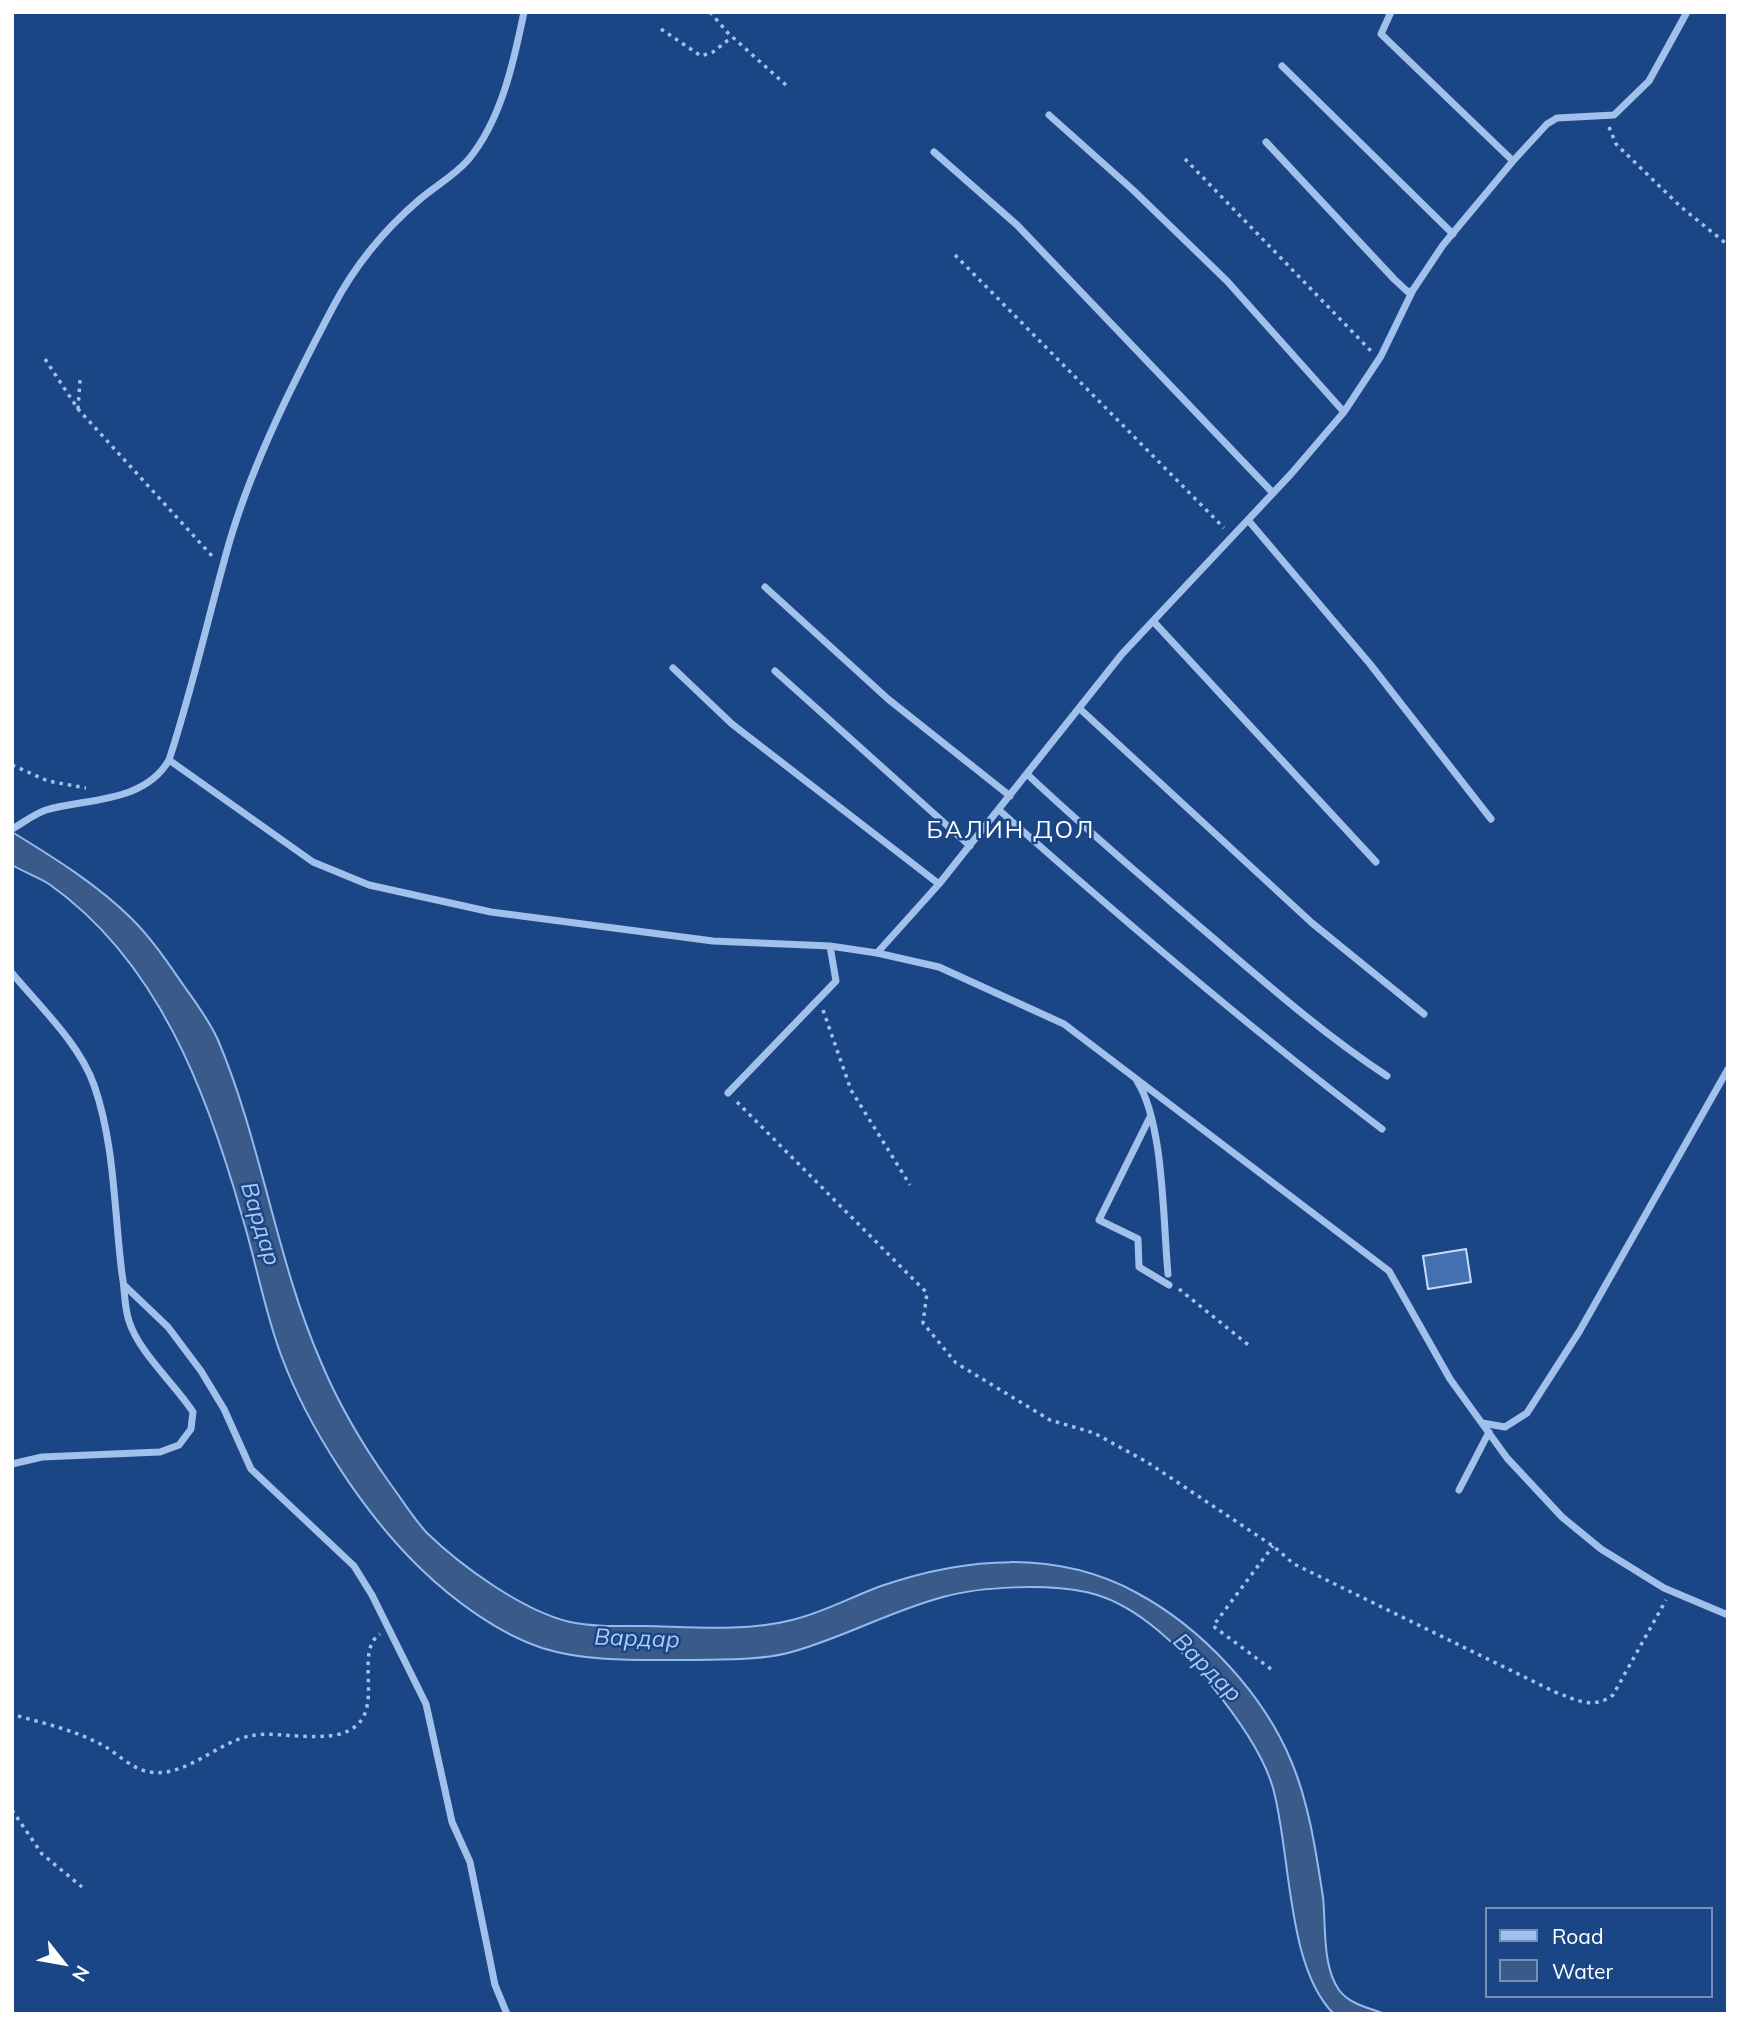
<!DOCTYPE html>
<html>
<head>
<meta charset="utf-8">
<style>
  body { margin:0 }
  #map { position:relative; width:1740px; height:2026px; overflow:hidden; background:#1a4686; font-family:Mulish,sans-serif }
  canvas { display:block }
  .frame { position:absolute; inset:0; border:14px solid #fff; pointer-events:none }
  .legend { position:absolute; left:1485px; top:1907px; width:228px; height:91px; box-sizing:border-box; background:#1a4686; border:2px solid #7690b6; margin:0; padding:9px 12px; list-style:none; font-size:21px; color:#fff }
  .legend li { display:flex; align-items:center; gap:14px; height:35px }
  .legend b { width:35px; border:2px solid #7690b6 }
  .north { position:absolute; left:28px; top:1928px; width:70px; height:70px; -webkit-text-stroke:5px #1a4686; paint-order:stroke; rotate:121deg; font-size:19px; font-weight:700; line-height:28px; text-align:center; color:#fff }
  .north::after { content:''; display:block; margin:auto; width:24px; height:32px; background:#fff; clip-path:polygon(50% 0,100% 100%,50% 72%,0 100%) }
</style>
</head>
<body>
<div id="map">
<canvas width="1740" height="2026"></canvas>
<div class="frame"></div>
<ul class="legend">
<li><b style="height:9px;background:#a1c1ec"></b>Road</li>
<li><b style="height:19px;background:#3a5a89"></b>Water</li>
</ul>
<div class="north">N</div>
</div>
<script>
const context = document.querySelector('canvas').getContext('2d');
context.lineJoin = 'round';
function fillPath(path, color) {
  context.fillStyle = color;
  context.fill(path, 'evenodd');
}
function stroke(path, color, width, dash) {
  context.strokeStyle = color;
  context.lineWidth = width;
  context.lineCap = dash ? 'butt' : 'round';
  context.setLineDash(dash || []);
  context.stroke(path);
}
function label(font, color, halo, rows, align = 'center') {
  context.font = font + ' Mulish,sans-serif';
  context.lineWidth = 5;
  context.setLineDash([]);
  context.textBaseline = 'middle';
  context.strokeStyle = halo;
  context.fillStyle = color;
  for (const [text, x, y, turn = 0] of rows) {
    context.save();
    context.translate(x, y);
    context.rotate((+turn || 0) * Math.PI / 180);
    context.textAlign = isNaN(turn) ? turn : align;
    if (halo) context.strokeText(text, 0, 0);
    context.fillText(text, 0, 0);
    context.restore();
  }
}
const water = new Path2D(`
  M12,832C53,857 98,885 132,919C152,939 168,963 184,986C196,1003 209,1020 218,1040C262,1144 276,1259 321,1362C339,1405 362,1444 389,1482C401,1498 413,1518 427,1533C461,1566 523,1611 570,1622C593,1627 620,1626 644,1626C692,1627 745,1632 792,1620C822,1613 851,1597 881,1586C965,1557 1057,1549 1137,1593C1202,1628 1264,1694 1292,1763C1309,1804 1316,1852 1323,1897C1326,1925 1322,1966 1339,1990C1349,2004 1369,2008 1385,2014H1334C1286,1967 1291,1852 1273,1788C1258,1736 1193,1657 1150,1624C1132,1610 1110,1597 1086,1592C1047,1584 982,1586 943,1597C890,1611 841,1639 788,1653C755,1661 719,1659 685,1660C639,1660 586,1662 542,1648C499,1634 453,1600 421,1569C365,1515 308,1428 281,1355C264,1309 256,1262 242,1216C207,1092 158,961 49,884C38,877 24,872 12,865Z`);
fillPath(water, '#3a5a89');
stroke(water, '#94bbee', 2);
const building = new Path2D(`
  M1466,1249L1471,1282L1428,1289L1423,1256Z`);
fillPath(building, '#4370b0');
stroke(building, '#c7dcf9', 2);
stroke(new Path2D(`
  M710,12L728,33L786,85
  M661,29L701,56L713,52L732,37
  M1609,127L1616,144L1681,207L1728,245
  M1185,159L1371,351
  M955,255L1224,528
  M45,359L78,409L213,557
  M78,409L80,380
  M12,765L48,781L86,788
  M823,1010L851,1090L910,1185
  M737,1102L927,1293L923,1323L956,1363L1050,1420L1094,1433L1147,1462L1273,1546L1294,1564L1555,1692C1577,1700 1593,1710 1613,1695L1666,1600
  M1179,1289L1251,1347
  M1271,1669L1213,1626L1273,1546
  M18,1716C47,1724 77,1731 104,1746C118,1754 133,1770 150,1772C184,1778 217,1743 249,1736C280,1729 334,1748 358,1724C381,1702 355,1650 380,1634
  M12,1810L42,1854L82,1887`), '#a1c1ec', 3.5, [3.5, 5]);
stroke(new Path2D(`
  M1391,12L1381,34L1513,161
  M1282,66L1453,234
  M1049,115L1133,190L1227,281L1344,412
  M1266,142L1394,279L1408,292L1413,290
  M934,152L1017,225L1273,493
  M1248,520L1370,664L1491,819
  M765,587L888,699L1010,796
  M1153,621L1376,862
  M673,668L732,724L939,884
  M775,671L970,846
  M1079,708L1312,923L1424,1014
  M169,760C193,687 209,613 230,540C254,460 294,381 333,307C354,267 384,230 419,200C435,186 454,176 468,160C501,121 514,61 524,12
  M1027,774C1083,827 1141,876 1199,926C1260,978 1320,1032 1387,1076
  M999,810C1124,921 1249,1028 1382,1129
  M12,829C23,823 34,814 46,810C88,798 144,803 169,760L313,862L369,885L491,912L713,941L830,946L877,953L939,967L1064,1024L1389,1271L1450,1379L1507,1458L1562,1517L1601,1549L1664,1588L1728,1615
  M877,953L939,884L1122,654L1291,474L1344,412L1381,356L1413,290L1443,245L1513,161L1547,124L1557,118L1614,115L1649,81L1687,12
  M12,973C40,1007 79,1043 94,1085C115,1145 114,1211 122,1274C125,1289 124,1307 129,1321C139,1353 175,1384 193,1412L191,1429L179,1445L160,1452L42,1457L12,1464
  M1137,1081C1164,1123 1163,1222 1168,1274
  M728,1093L836,981L830,946
  M1150,1117L1099,1220L1138,1239L1139,1267L1169,1285
  M124,1285L168,1327L201,1371L224,1409L251,1469L354,1566L372,1595L426,1704L452,1822L470,1862L495,1985L507,2014
  M1482,1423L1505,1427L1527,1413L1579,1332L1728,1069
  M1459,1490L1489,1432`), '#a1c1ec', 7);
label('italic 23px', '#adcbf4', '#1a4686', [
  ["Вардар",260,1224,73],
  ["Вардар",637,1639,2],
  ["Вардар",1207,1668,45]
]);
context.letterSpacing = '2px';
label('24px', '#fff', '#1a4686', [
  ["БАЛИН ДОЛ",1011,831]
]);
context.letterSpacing = '0px';
</script>
</body>
</html>
